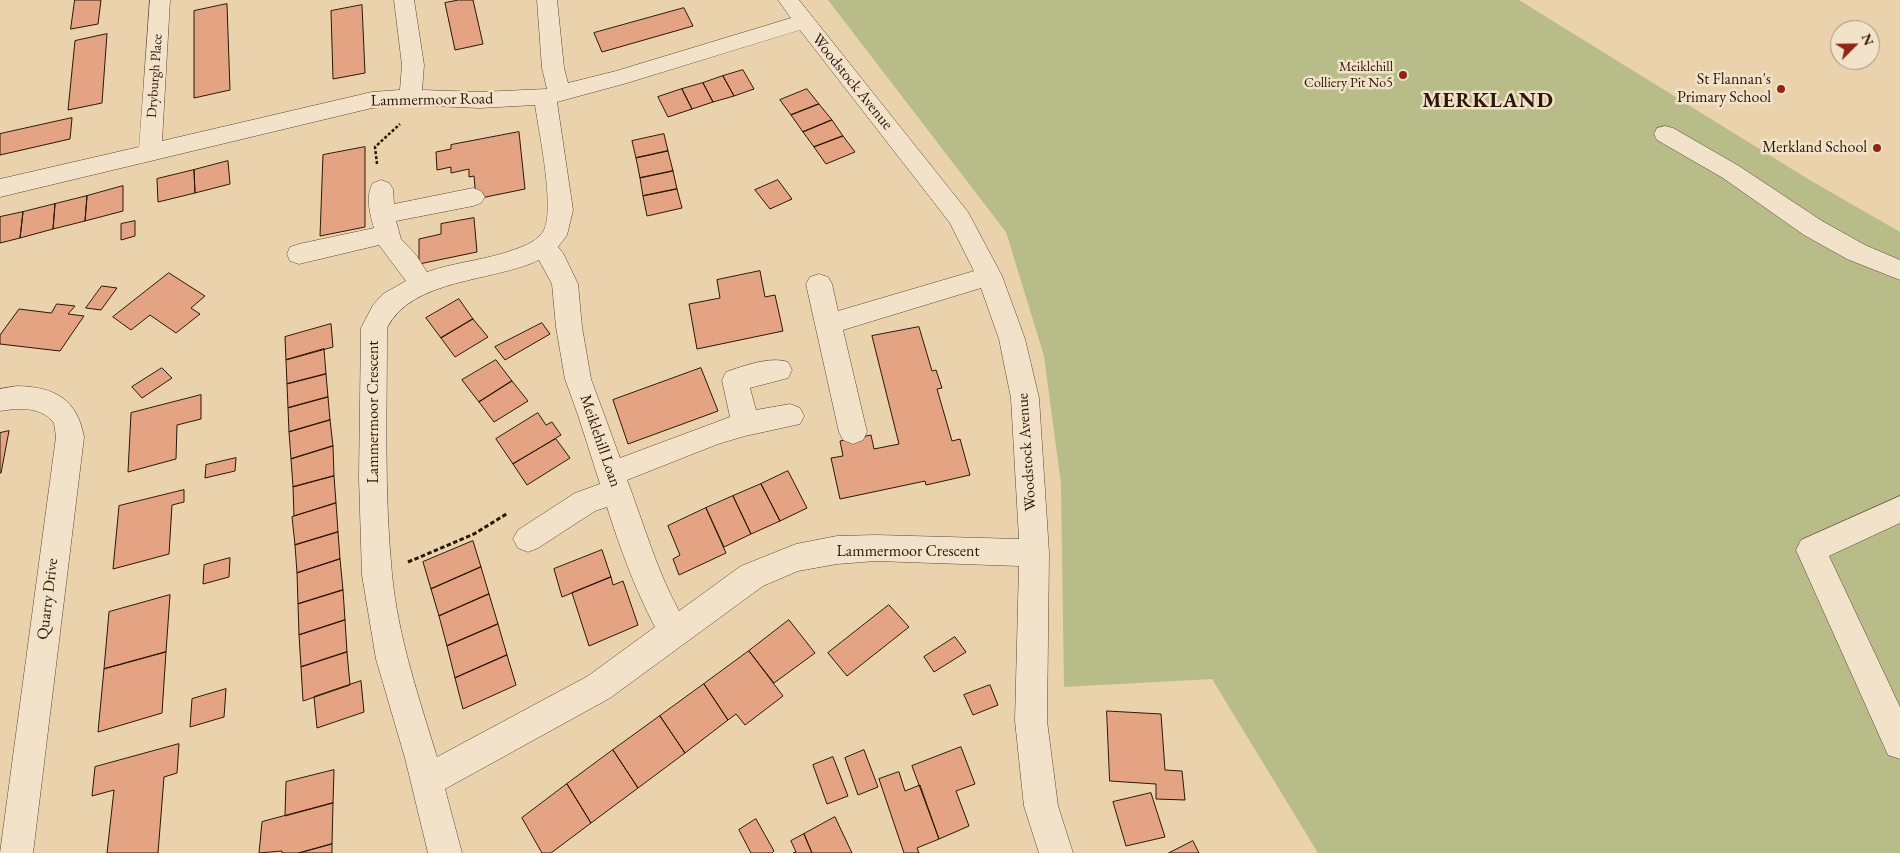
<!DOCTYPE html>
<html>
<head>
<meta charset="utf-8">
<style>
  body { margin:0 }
  #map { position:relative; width:1900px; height:853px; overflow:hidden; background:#ead3ac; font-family:"EB Garamond",serif }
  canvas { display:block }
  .north { position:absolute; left:1830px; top:20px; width:50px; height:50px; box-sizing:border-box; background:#f1e2c9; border:1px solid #a2917c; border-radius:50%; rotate:67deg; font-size:14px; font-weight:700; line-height:20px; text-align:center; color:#2b1708 }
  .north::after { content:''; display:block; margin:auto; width:18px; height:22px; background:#8f2418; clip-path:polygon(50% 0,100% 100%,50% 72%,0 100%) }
</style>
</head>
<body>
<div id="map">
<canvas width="1900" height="853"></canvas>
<div class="north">N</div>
</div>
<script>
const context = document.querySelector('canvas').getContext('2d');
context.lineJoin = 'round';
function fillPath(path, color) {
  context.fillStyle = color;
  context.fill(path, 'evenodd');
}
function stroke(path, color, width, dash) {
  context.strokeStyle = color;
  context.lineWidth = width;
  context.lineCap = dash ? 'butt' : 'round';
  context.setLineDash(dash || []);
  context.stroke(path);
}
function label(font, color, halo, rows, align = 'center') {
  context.font = font + ' "EB Garamond",serif';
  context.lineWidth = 5;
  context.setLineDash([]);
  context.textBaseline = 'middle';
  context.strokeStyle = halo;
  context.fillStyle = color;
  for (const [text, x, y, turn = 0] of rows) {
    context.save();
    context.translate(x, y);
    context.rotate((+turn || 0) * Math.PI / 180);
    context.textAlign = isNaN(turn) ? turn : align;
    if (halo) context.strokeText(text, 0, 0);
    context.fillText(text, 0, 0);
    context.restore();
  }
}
fillPath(new Path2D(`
  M828,0H1519L1808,179L1900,232V853H1318L1212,679L1064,687L1061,484L1044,356L1006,232Z`), '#b7bc89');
const building = new Path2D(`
  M75,0H101L98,24L71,29Z
  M459,0H473L483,44L455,50L445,3Z
  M227,4L230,90L194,98V11Z
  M362,5L365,73L333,79L331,11Z
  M684,8L693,26L602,52L594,33Z
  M107,34L102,103L68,110L75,41Z
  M743,70L754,89L734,96L723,76Z
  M723,76L734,96L713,102L703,83Z
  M703,83L713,102L692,109L682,89Z
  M682,89L692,109L668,117L658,97Z
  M807,89L819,104L791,115L780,100Z
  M819,104L832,120L803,132L791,115Z
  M72,118L70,139L0,155V134Z
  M832,120L843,136L814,147L803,132Z
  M519,132L525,189L476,199L474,176L469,177V169L451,173V167L437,170L436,152L451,149V145Z
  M664,134L668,151L636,158L632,141Z
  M843,136L855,152L826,164L814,147Z
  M365,147V227L320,236L323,155Z
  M668,151L673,171L640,178L636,158Z
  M228,161L230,184L195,193L194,170Z
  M194,170L195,193L158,202L157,179Z
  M673,171L677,189L643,196L640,178Z
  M778,180L792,199L770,209L755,190Z
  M123,186V211L85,221L87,196Z
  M677,189L682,208L647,216L643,196Z
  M87,196L85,221L53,229L55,204Z
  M55,204L53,229L20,238L23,212Z
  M23,212L20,238L0,243V217Z
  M474,218L477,252L419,264V239L441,234V224Z
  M135,221V236L121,240V224Z
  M760,271L765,297L775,295L783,331L697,349L689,304L720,298L717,280Z
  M169,273L205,296L191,308L200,314L176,333L150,315L131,330L113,317Z
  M102,286L117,288L101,310L86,308Z
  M459,299L473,319L441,338L426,318Z
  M57,304L75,306L68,314L84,316L60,351L0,344V335L19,309L51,313Z
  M473,319L488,337L455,357L441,338Z
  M542,323L550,334L505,360L495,347Z
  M331,324L333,347L286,360L285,337Z
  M919,327L932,371L936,370L942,388L937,389L952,441L960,439L970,475L926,485L925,481L840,499L831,458L843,456L840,441L871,435L874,449L899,444L872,336Z
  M324,349L326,374L287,384L286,360Z
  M496,360L512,381L479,402L462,380Z
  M162,368L172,378L142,398L132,387Z
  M701,368L718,411L628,444L613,400Z
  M326,374L328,397L288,408L287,384Z
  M512,381L528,401L494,422L479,402Z
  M201,395V419L177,425L176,459L128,472L131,413Z
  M328,397L330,420L289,432L288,408Z
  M538,413L546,425L552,422L561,435L513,464L496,439Z
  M330,420L333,446L291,459L289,432Z
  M9,431L1,473H0V433Z
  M556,439L570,458L527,485L513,464Z
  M333,446L334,476L293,487L291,459Z
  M236,458L235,471L205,478L206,465Z
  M788,471L807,508L780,521L761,484Z
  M334,476L336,503L294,516L293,487Z
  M761,484L780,521L751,534L733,496Z
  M184,490V502L172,505L169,554L113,569L119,506Z
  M733,496L751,534L724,547L706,508Z
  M336,503L338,532L295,545L292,517Z
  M706,508L726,553L679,575L673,559L680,555L668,526Z
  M338,532L340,559L297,573L295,545Z
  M473,541L481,567L431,589L423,562Z
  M602,550L611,577L562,597L554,569Z
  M230,558L229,577L203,584L204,565Z
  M340,559L343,590L298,604L297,573Z
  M481,567L489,594L439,616L431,589Z
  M611,577L613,585L623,581L638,625L589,646L572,593Z
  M343,590L345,620L299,635L298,604Z
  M489,594L498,624L447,646L439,616Z
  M170,595L166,652L104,669L109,612Z
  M889,605L909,627L847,676L828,653Z
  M345,620L347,652L301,667L299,635Z
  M789,620L815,653L774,683L749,651Z
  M498,624L507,655L455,678L447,646Z
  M955,637L966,652L934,672L924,657Z
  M749,651L783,696L745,725L736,714L728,720L704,684Z
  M166,652L162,713L98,732L104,669Z
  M347,652L350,685L303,701L301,667Z
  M507,655L516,685L463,709L455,678Z
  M361,681L364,712L317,728L314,697Z
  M704,684L728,720L685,753L660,716Z
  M990,685L998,705L973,715L964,695Z
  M226,689L224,717L190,727L192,699Z
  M1107,711L1161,714L1165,770L1182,771L1185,800L1156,799V784L1110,781Z
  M660,716L685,753L638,788L613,750Z
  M179,744L177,773L164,777L158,853H107L114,790L92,796L95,767Z
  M961,747L975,784L956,791L969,826L939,839L912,766Z
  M613,750L638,788L591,823L567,784Z
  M864,750L878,787L858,795L845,758Z
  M833,757L848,796L827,804L813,765Z
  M334,770L333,803L285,816L286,782Z
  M899,772L905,791L920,785L939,839L917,848L919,853H904L879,779Z
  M567,784L591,823L551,853H542L522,818Z
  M1151,793L1165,837L1126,846L1113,802Z
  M333,803L332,844L299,853H282V851L259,853L262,822Z
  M835,817L852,853H812L804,834Z
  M756,819L774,851L772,853H751L739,830Z
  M804,834L812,853H793L796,852L791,841Z
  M1193,841L1199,853H1169Z
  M332,844V853H299Z`);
fillPath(building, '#e4a483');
stroke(building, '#2b1708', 1);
const minor = new Path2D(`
  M150,0H170L162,141L372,92L400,90L402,65L394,0H414L424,65L422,90L480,92L547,89L542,68L537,0H557L564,68L568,83L616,71L791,18L778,0H799L968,212L1002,276L1025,339L1039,398L1049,553L1047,721L1058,806L1073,853H1039L1024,806L1015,721L1019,566L876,561L837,564L798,571L763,586L610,698L445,789L462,853H428L405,758L376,659L362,575L359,478L361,328L373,305L383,294L406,281L379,245L299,264L290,261L287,254L290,247L299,244L374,228C370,214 365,196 373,183L381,180L389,183L393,189L394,204L473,188L481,191L485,197L481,203L473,206L396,221L401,239L416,255L427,272C455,262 487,260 516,249C525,246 539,240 544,230C555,208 539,132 535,105L480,108L410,105L372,108L0,197V179L139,147ZM800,30L950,223L974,271L838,311L832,284L828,277L819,274L810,277L806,284L839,432L843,440L853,444L863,440L867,432L843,330L981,288L999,339L1011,398L1019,539L876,535L837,536L796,544L741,566L679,611C656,569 644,524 627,480L718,444L745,436L800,424L804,416L800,408L790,404L756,410L750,388L788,378L792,370L788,362C770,356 743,366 726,372L722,380L730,417L620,458L591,379L582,327L578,284L563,253L558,247L567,235L573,210L557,102L627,83ZM539,260L552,284L556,327L565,379L578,415L600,484L575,493L518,530L513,539L518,548L528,552L538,548L595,511L607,507C620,548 635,589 655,627L588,676L437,757C419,698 398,637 392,574C384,493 387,410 387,328C412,278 494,282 539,260Z
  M1665,126L1673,128L1739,166L1822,221L1865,245L1900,260V280L1847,259L1804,235L1723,178L1657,140L1654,134L1657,128Z
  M17,386C55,387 77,399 84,437L33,853H0L56,437L54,423C41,406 19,408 0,411V389Z
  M1900,496V523L1829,556L1900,707V759L1888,755L1796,550L1801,540Z`);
stroke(minor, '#5b4631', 1);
stroke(new Path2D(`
  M377,164L375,147L400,124`), '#2b1708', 2.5, [3, 2]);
stroke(new Path2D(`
  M408,562L474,534L508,513`), '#2b1708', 3, [4.5, 2.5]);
fillPath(minor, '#f1e2c9');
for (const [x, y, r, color] of [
  [1403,75,5,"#8f2418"],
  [1781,89,5,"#8f2418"],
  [1877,148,5,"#8f2418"]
]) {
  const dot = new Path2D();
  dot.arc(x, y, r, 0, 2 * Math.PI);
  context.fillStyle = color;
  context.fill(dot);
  stroke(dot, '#f1e2c9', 2);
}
label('14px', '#2b1708', '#f1e2c9', [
  ["Meiklehill",1393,67],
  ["Colliery Pit No5",1393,83]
], 'right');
label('14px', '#2b1708', '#f1e2c9', [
  ["Dryburgh Place",155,76,-86]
]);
label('16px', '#2b1708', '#f1e2c9', [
  ["St Flannan's",1771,80],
  ["Primary School",1771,98],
  ["Merkland School",1867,148]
], 'right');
label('16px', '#2b1708', '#f1e2c9', [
  ["Woodstock Avenue",852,82,51],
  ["Lammermoor Road",432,100,-1],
  ["Lammermoor Crescent",374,412,-90],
  ["Meiklehill Loan",600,441,71],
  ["Woodstock Avenue",1027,452,-94],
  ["Lammermoor Crescent",908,552],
  ["Quarry Drive",48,599,-83]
]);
context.letterSpacing = '1px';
label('bold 21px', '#2b1708', '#f1e2c9', [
  ["MERKLAND",1488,101]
]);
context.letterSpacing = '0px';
</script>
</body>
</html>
